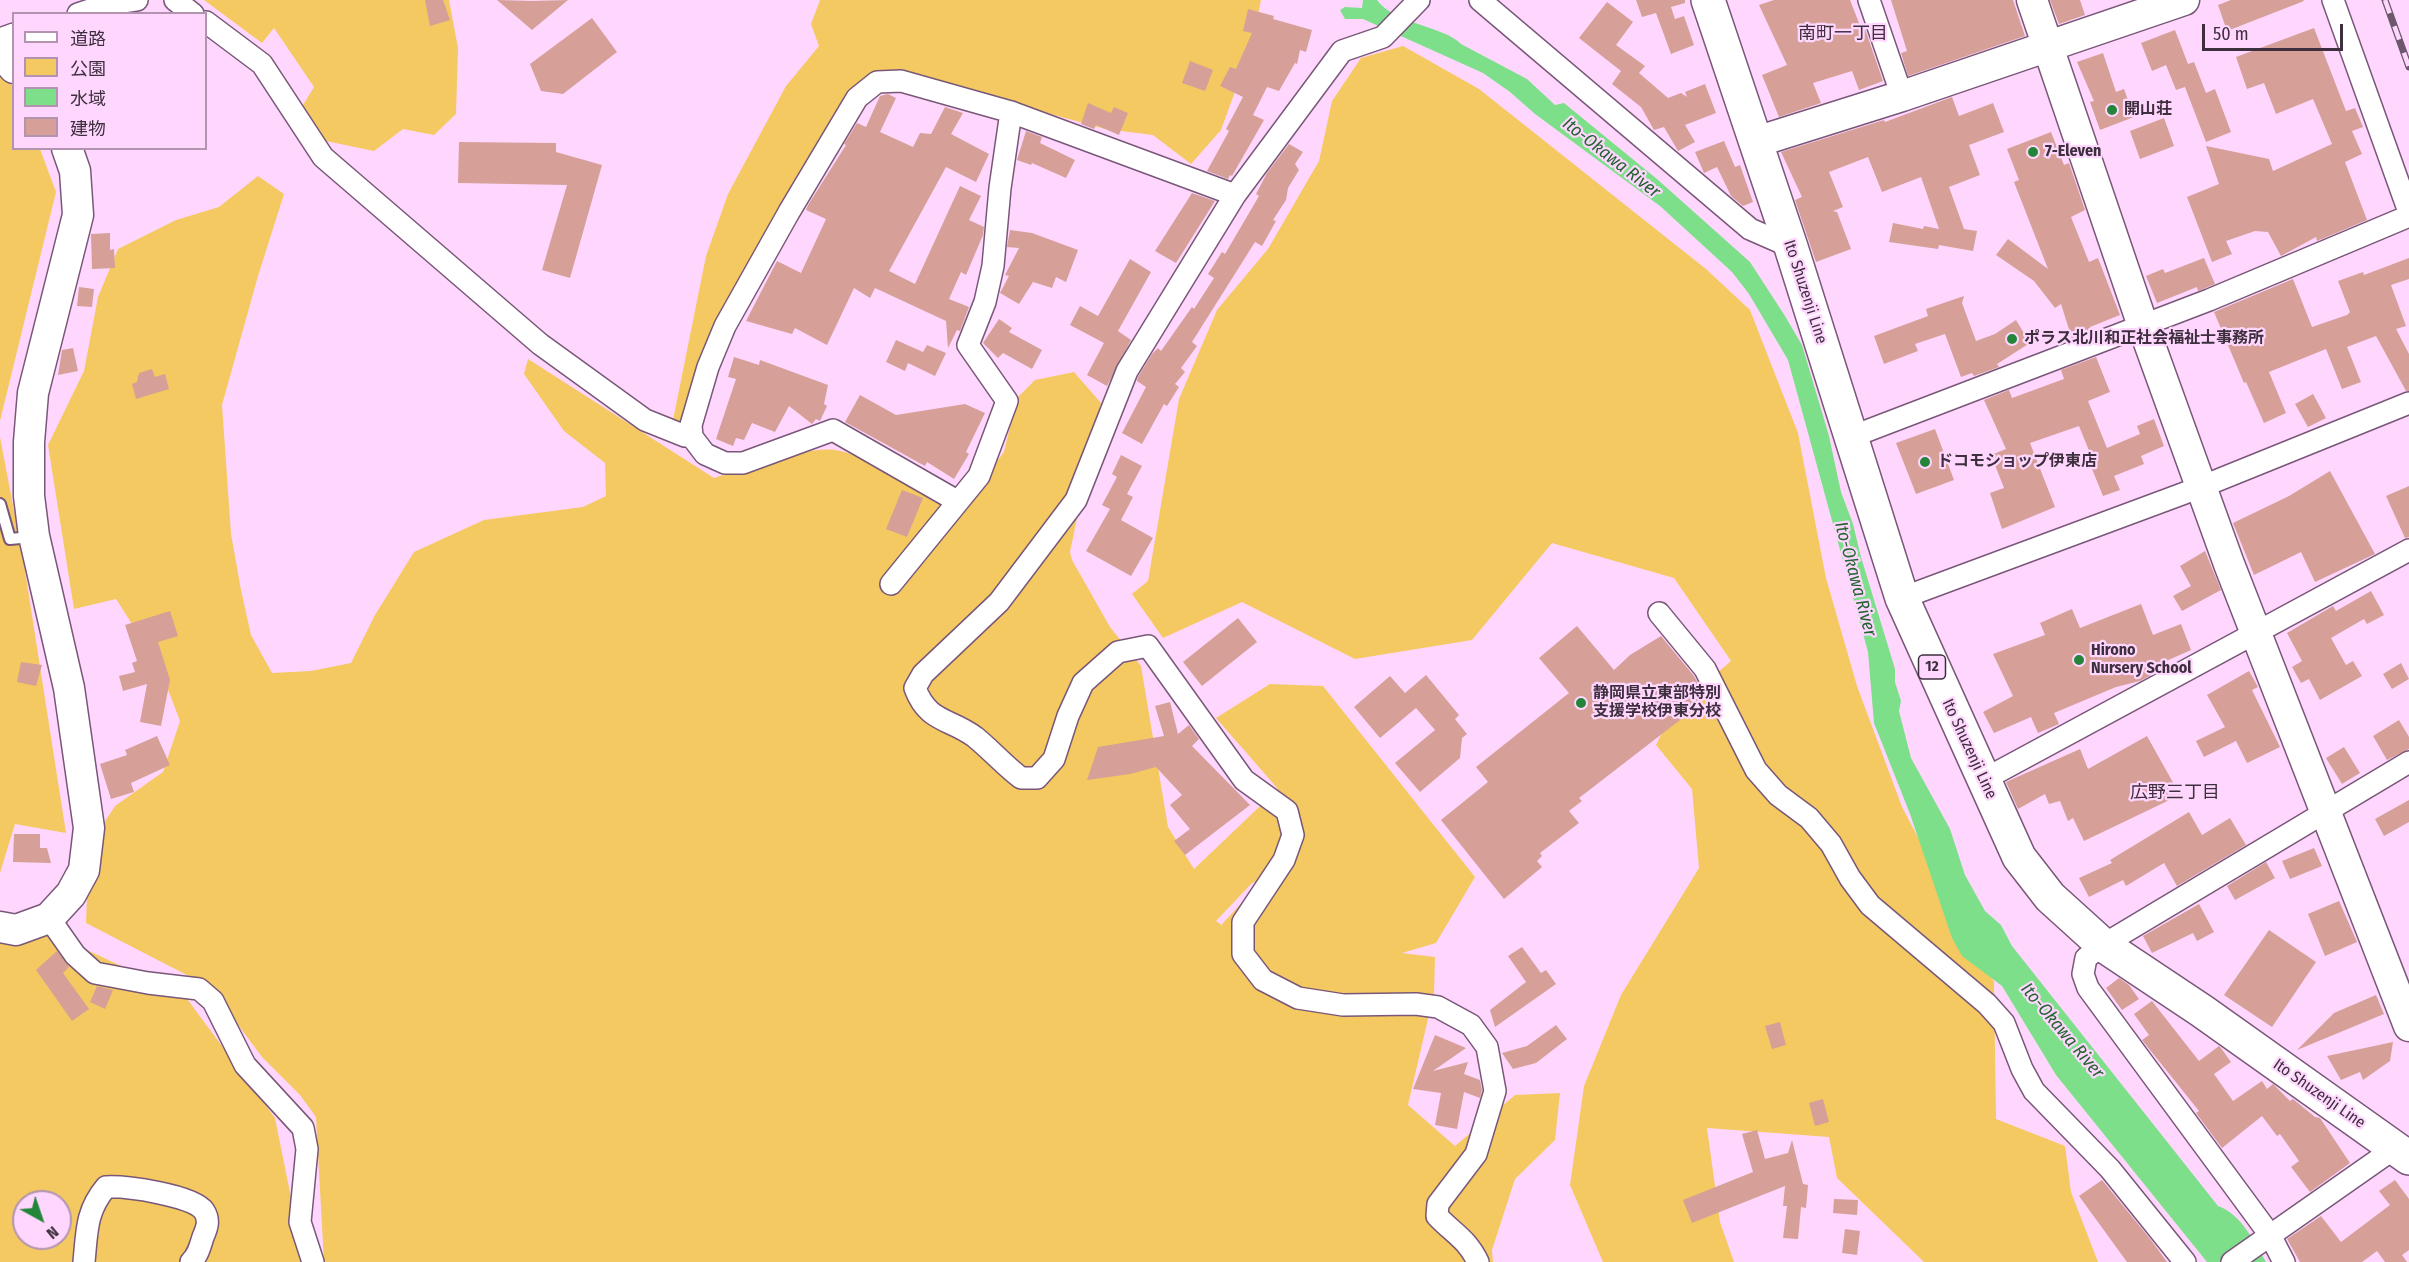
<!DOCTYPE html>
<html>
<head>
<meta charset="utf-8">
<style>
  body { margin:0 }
  #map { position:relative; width:2409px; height:1262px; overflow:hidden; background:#ffd7fe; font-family:"Fira Sans Condensed","Noto Sans JP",sans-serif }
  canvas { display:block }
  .legend { position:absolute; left:12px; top:12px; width:195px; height:138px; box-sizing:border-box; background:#ffd7fe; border:2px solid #b294b1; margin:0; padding:8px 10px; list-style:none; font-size:18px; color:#3e2f3e }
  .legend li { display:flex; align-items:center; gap:12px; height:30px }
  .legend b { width:30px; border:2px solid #b294b1 }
  .north { position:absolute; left:12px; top:1190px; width:60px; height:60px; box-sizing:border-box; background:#ffd7fe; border:2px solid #b294b1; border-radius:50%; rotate:140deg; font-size:16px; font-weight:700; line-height:24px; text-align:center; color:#3e2f3e }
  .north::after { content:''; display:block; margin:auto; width:21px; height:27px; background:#238539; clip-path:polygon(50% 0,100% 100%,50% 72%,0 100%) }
  .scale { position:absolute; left:2202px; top:24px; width:141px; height:27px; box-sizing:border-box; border:3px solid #3e2f3e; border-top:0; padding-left:8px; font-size:18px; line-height:21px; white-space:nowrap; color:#3e2f3e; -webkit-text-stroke:4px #ffd7fe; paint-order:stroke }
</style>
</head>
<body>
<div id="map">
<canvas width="2409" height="1262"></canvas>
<ul class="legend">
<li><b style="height:8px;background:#fff"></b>道路</li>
<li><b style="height:16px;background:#f4c961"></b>公園</li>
<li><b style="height:16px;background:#7edf8a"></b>水域</li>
<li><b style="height:16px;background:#d69f98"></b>建物</li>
</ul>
<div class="north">N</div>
<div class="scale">50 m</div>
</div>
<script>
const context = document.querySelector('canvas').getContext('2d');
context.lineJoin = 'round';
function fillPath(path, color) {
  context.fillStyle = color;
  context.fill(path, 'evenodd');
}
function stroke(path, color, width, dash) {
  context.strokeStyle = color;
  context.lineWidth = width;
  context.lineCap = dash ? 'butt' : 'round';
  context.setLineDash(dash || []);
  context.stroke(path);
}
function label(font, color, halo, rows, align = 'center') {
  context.font = font + ' "Fira Sans Condensed","Noto Sans JP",sans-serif';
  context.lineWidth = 4.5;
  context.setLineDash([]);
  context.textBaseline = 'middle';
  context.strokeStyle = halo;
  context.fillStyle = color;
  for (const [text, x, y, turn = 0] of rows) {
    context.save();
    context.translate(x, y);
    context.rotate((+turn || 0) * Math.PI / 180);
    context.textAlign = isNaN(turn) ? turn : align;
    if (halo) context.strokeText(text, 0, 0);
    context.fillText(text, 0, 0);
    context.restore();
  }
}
fillPath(new Path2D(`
  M204,0H449L458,48L456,114L434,135L403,129L374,151L326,141L303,105L314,87L274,28L262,43Z
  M820,0H1261L1252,45L1221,130L1191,164L1153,135L1105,129L902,73L851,92L685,424L672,425L706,256L728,194L786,86L819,46L811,24Z
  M1403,46L1479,89L1706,269L1750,310L1798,433L1826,578L1857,686L1902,807L1994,982L1996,1119L2065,1146L2071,1192L2098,1262H1924L1837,1178L1829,1137L1707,1128L1720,1222L1734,1262H1603L1570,1185L1584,1086L1621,995L1699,868L1692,789L1656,745L1673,711L1731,661L1674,578L1552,543L1472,640L1355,659L1242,602L1163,638L1132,594L1148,581L1179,399L1217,310L1268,249L1319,161L1332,101L1361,58Z
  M0,77L13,86L14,148L40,149L56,192L0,421Z
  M258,176L284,194L258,276L222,405L231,534L241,590L251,635L272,673L311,671L351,663L375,615L414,552L484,520L583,507L606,496L605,463L564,431L524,374L528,359L714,478C745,469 805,446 835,450C862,453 912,488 936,503L975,490L1004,452L1017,398L1035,380L1074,372L1101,403L1070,552L1072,560L1110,627L1141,666L1168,827L1194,869L1278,789L1216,718L1270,684L1323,686L1475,877L1436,943L1402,953L1435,957L1434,993L1408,1105L1455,1146L1515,1095L1560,1093L1555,1140L1515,1179L1492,1250L1493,1262H324L316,1117L300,1095L262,1057L210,987L86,923L89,846L115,806L163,772L180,721L159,666L116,599L74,609L48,445L84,371L98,297L118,249L176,220L219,207ZM1291,872L1253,891L1222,924L1223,926L1216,921L1252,883Z
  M0,437L23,558L66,833L15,824L0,873Z
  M0,925L38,927L185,996L275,1118L304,1262H0ZM24,1202H60V1238H24Z`), '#f4c961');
fillPath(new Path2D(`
  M1363,0H1377C1394,24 1444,26 1461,44L1527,79L1555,105L1564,103L1657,179L1750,262L1785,316L1802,345L1829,436L1841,492L1853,524L1861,557L1895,669V682L1901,701L1899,711L1911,758L1950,829L1965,875L1985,911L2001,925L2012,946L2218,1206C2242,1215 2253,1240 2266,1262H2207L2056,1075L2002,986L1962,956L1952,938L1910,814L1874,723L1868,652L1788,360L1749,294L1732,272L1660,206L1535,114L1510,92L1483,73L1363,19H1345L1340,10L1345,7L1362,8Z`), '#7edf8a');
fillPath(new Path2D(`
  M425,0H443L450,20L430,26Z
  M497,0L532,1L568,0L532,30Z
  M1636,0H1685V3L1671,7L1675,19L1684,16L1694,45L1671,54L1656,13L1642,17Z
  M1774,0H1850L1861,28L1864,26L1883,81L1859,90L1852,71L1813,83L1821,103L1779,117L1762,75L1787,65L1759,5Z
  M1891,0H2013L2025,36L1908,76L1901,53L1907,51Z
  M2050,0H2080L2085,15L2059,24Z
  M2231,0H2303L2304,1L2227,31L2218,5Z
  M1607,2L1633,22L1616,45L1645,66L1639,73L1668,98L1681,93L1687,97L1685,92L1705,84L1716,113L1685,125L1695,142L1678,151L1664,127L1654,130L1641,107L1612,84L1621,71L1579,38Z
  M1248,9L1274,16L1273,19L1312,30L1306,52L1300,50L1297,64L1295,63L1279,91L1267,87L1253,115L1264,120L1232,176L1230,175L1228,179L1207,171L1229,131L1226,129L1243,97L1220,86L1230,67L1236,69L1252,33L1243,31Z
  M592,18L617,52L563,94L541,91L530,64Z
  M2314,28L2346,111L2355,108L2363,127L2352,131L2362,154L2345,162L2367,220L2317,241L2316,237L2281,256L2268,232L2255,231L2226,241L2232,254L2212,262L2187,197L2219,184L2206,146L2269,159L2273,171L2332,144L2313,99L2276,114L2264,83L2247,89L2236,57Z
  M2175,30L2188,64L2194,62L2206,93L2215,89L2231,132L2206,142L2185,87L2176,90L2166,65L2152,71L2141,43Z
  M2103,53L2116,92L2124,89L2134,117L2100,130L2090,102L2094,101L2077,62Z
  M1190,61L1213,70L1205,91L1182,83Z
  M888,94L896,98L880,132L913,147L920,133L931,134L945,107L963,113L951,134L989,154L976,182L946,167L889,271L915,284L960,186L981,196L969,220L984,227L983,235L966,275L961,272L949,299L969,307L960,331L957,330L948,348L946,321L875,288L870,298L854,288L827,345L795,328L792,334L746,321L777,261L801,273L826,219L806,210L808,205L846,145L844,144L857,123L866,127L880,96Z
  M1952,97L1959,116L1993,103L2004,132L1969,145L1980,175L1949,187L1964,229L1977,231L1973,251L1939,245L1938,249L1889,242L1893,223L1923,229L1924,226L1939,229L1921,177L1882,192L1868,157L1829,172L1843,207L1833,211L1837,212L1851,249L1816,262L1795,200L1802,197L1781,152L1884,120L1885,122Z
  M1088,103L1111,113L1114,107L1128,113L1119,135L1096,125L1094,129L1081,124Z
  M2164,118L2174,146L2140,159L2130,131Z
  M1026,131L1042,137L1040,143L1075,160L1066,178L1032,163L1031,165L1017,160Z
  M2051,132L2064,165L2069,163L2085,210L2071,217L2089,262L2098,258L2120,315L2090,327L2091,331L2072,339L2061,304L2055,308L2034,281L1996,255L2008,239L2048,269L2014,182L2019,180L2007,149Z
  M1724,141L1735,167L1740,165L1753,202L1743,206L1731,196L1717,167L1704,173L1695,152Z
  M459,142L556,143V152L602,165L570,278L542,270L567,185L458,183Z
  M1289,144L1303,152L1295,164L1299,170L1288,188L1286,200L1273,220L1276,221L1262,246L1255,242L1192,342L1197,346L1181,368L1185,372L1175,384L1179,387L1167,406L1164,404L1142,444L1122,433L1146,387L1137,381L1138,377L1152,354L1158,348L1161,351L1192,307L1194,309L1214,278L1208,274L1222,252L1225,254L1259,196L1256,194L1267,173Z
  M1192,193L1215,201L1176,263L1155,251Z
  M1010,230L1032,233L1078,250L1066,282L1056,277L1052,288L1033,282L1019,304L1000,293L1009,276L1005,275L1019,248L1007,247Z
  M110,233V250L114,249L115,268L92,269L91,234Z
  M2204,258L2215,284L2198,291L2197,287L2157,303L2146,276L2163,269L2165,273Z
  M2409,258V279L2391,285L2406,326L2396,329L2409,354V391H2406L2376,336L2347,347L2361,382L2342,389L2326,349L2269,372L2286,413L2264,423L2246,382L2244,383L2214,312L2293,279L2312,327L2347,315L2350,312L2338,281L2363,272L2364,275Z
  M1130,259L1151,272L1118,331L1131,340L1107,386L1087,375L1104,343L1070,325L1080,306L1098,316Z
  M79,287L94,289L92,307L77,306Z
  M1964,296L1962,303L1976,341L1995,334L2016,320L2030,343L1997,364L1999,367L1974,376L1972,373L1961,377L1945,334L1915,344L1918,351L1884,364L1874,336L1928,316L1926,309Z
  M999,319L1012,328L1009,332L1042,350L1032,369L1003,353L998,358L983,343Z
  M896,340L923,352L927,345L946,353L935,376L908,363L905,371L886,362Z
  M73,348L78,371L58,375L62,350Z
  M734,357L759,365L760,360L828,385L824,404L827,406L820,421L816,419L812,424L789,406L775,432L752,423L744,440L736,438L733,446L716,439L736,379L728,377Z
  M2096,357L2110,392L2088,401L2107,448L2140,434L2137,426L2154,419L2164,446L2141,456L2144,464L2114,476L2120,490L2103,496L2092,469L2096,468L2079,426L2030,443L2055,507L2002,529L1990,493L2004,488L1991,455L2006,449L1984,400L2009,390L2012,398L2064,379L2061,370Z
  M152,369L155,377L165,374L169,389L136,399L132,384L137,382L139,373Z
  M2313,394L2326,418L2308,427L2295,404Z
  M860,395L896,415L965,404L985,413L966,452L969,454L954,479L927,462L925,466L845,422Z
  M1935,429L1954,480L1916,494L1896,443Z
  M1121,455L1142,466L1127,494L1133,497L1121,520L1153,538L1131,576L1086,551L1110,509L1102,505L1117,477L1112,474Z
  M2330,471L2375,554L2315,582L2301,552L2254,575L2233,523L2289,496Z
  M2409,486V537L2405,538L2386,496Z
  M902,490L923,498L907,537L886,529Z
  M2205,551L2221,590L2182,611L2173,596L2191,586L2180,566Z
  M2371,591L2384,615L2367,624L2364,619L2331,638L2346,665L2353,661L2362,676L2320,700L2309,679L2301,683L2292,667L2302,661L2287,633L2333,606L2336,611Z
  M2141,604L2153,635L2181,624L2191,650L2164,662L2166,667L2140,681L2116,687L2054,713L2059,724L2038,733L2031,717L1994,733L1983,712L2013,696L1993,654L2045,635L2040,623L2072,609L2080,628Z
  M170,611L178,636L158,642L170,680L161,726L140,722L147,684L123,691L119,676L135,672L132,663L137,661L125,625Z
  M1238,618L1257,642L1202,686L1183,662Z
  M1577,626L1614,670L1630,655L1661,636L1694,676L1701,689L1697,693L1702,703L1579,798L1582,801L1569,811L1579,823L1540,853L1542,856L1537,861L1542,867L1504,899L1441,820L1488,782L1476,767L1569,693L1539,658Z
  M21,662L42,665L36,686L17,682Z
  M2401,663L2409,679L2392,689L2383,674Z
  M2249,671L2258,687L2252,690L2280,747L2247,763L2236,741L2204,757L2196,741L2225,727L2207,695Z
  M1426,675L1459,715L1455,719L1467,734L1462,738L1460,758L1420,792L1395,763L1435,730L1416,708L1380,738L1354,707L1390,676L1405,693Z
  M1170,702L1178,734L1189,725L1199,739L1192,746L1250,805L1185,855L1174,841L1190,829L1170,805L1182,795L1156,767L1130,774L1087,780L1098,747L1164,736L1155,706Z
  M2399,720L2409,737V749L2387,760L2373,736Z
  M157,736L170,765L131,783L134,792L111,799L100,764L127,755L125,750Z
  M2147,736L2180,795L2084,841L2073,818L2068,821L2060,801L2049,804L2045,794L2018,809L2006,782L2080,749L2088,769Z
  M2344,747L2360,773L2342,784L2326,758Z
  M2409,800V822L2384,836L2375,819Z
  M2189,812L2202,835L2230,818L2246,845L2177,886L2164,863L2126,886L2123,880L2089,897L2079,878L2112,863L2110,860Z
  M14,834H40V848H47L51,863L13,862Z
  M2314,848L2322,866L2290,879L2282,861Z
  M2266,862L2275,878L2235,900L2227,886Z
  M2339,901L2357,942L2325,956L2308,914Z
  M2199,904L2214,932L2197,941L2193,933L2152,953L2143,936Z
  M2269,930L2316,962L2272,1027L2224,995Z
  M1522,947L1541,973L1546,970L1556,984L1495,1027L1490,1010L1526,982L1508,956Z
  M57,951L69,967L63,973L89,1009L72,1021L36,970Z
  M2119,978L2129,985L2139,999L2122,1010L2106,988Z
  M97,986L113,990L105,1009L90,1002Z
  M2376,995L2384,1014L2297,1050L2334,1013Z
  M2152,1001L2199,1061L2219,1046L2221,1048L2231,1062L2214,1074L2233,1101L2262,1081L2267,1089L2273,1084L2290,1101L2293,1099L2315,1117L2320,1118L2350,1163L2310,1192L2291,1167L2299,1161L2280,1134L2277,1136L2262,1116L2222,1148L2196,1113L2199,1111L2142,1040L2149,1035L2134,1014Z
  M1780,1022L1786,1045L1772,1049L1765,1026Z
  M1556,1025L1567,1039L1536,1063L1513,1069L1502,1053L1527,1046Z
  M1435,1035L1466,1048L1433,1071L1468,1062L1464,1074L1480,1080L1482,1090L1480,1098L1464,1092L1457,1129L1435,1125L1441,1093L1413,1089Z
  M2393,1042L2390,1061L2363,1080L2360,1072L2341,1080L2327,1056Z
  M1823,1099L1829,1122L1815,1126L1809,1103Z
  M1757,1130L1765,1159L1788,1153L1792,1140L1803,1184L1808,1185L1806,1208L1801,1207L1798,1239L1783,1238L1787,1206H1783L1785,1186L1692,1223L1683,1200L1753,1172L1742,1134Z
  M2102,1180L2151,1240L2167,1262H2127L2079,1196Z
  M2395,1180L2409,1199V1250L2402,1255L2407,1262H2385L2377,1251L2362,1262H2300L2287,1239L2321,1216L2341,1242L2390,1205L2379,1191Z
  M1834,1199L1858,1200L1857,1215L1833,1213Z
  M1845,1229L1860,1231L1857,1255L1842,1253Z`), '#d69f98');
const lane = new Path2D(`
  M0,504L10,539L31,537`);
const street = new Path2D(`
  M175,0L193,14
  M1419,0L1383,37L1342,51L1235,195L1127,371L1076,500L999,602L923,674L915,688C928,723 950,718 975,737C991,750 1004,765 1021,778H1037L1054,759L1068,716L1083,683L1118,652L1148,646L1244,780L1287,811L1293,835L1284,860L1243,922V954L1263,980L1298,998L1343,1005L1416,1004L1438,1007L1471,1025L1487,1047L1495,1091L1476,1154L1438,1204L1437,1216C1454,1234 1467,1239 1478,1262
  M1480,0L1750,229L1791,247
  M1869,0L1902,96
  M2333,0L2409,212
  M78,14L105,5L137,0
  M206,22L262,64L323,157L540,344L645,420L685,436
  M0,39L14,34
  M1851,437L2209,300L2409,216
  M957,501L833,430L743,463H725L705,454L692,437L691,425L708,367L725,326L789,212L857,98L877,82L901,81L1011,112L1235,195
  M891,584L979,476L1007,401L968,345L985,302L993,266L1000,188L1011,112
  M1902,598L2201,487L2409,403
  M1659,613L1705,669L1756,770L1778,795L1809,818L1831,844L1850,878L1870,905L1987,1004L2004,1023L2022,1069L2034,1091L2110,1169L2185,1262
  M1983,780L2409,550
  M49,918L75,955L95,973L148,983L199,989L213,1001L245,1065L303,1128L307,1149L300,1222L313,1262
  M84,1262C87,1231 86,1211 106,1187C125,1186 193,1195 204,1211C210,1220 207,1228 203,1237C200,1247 198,1255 191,1262
  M2232,1262L2395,1148
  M2284,1262L2270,1235L2088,988L2083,974L2086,958L2103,945L2409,762`);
const secondary = new Path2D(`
  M2032,0L2143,326L2229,564L2409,1026
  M0,52L14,68
  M1756,142L1902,96L2184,0
  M0,927L16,930L49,918L71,894L84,870L89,828L69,688L34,536L29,496V442L33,393L78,215L75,171L67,148`);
const primary = new Path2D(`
  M1708,0L1791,247L1902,598L2019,857L2050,897L2103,945L2202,1011L2409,1158`);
stroke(lane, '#795778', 14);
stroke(street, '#795778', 24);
stroke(secondary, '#795778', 33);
stroke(primary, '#795778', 36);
stroke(lane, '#fff', 10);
stroke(street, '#fff', 21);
stroke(secondary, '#fff', 30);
stroke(primary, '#fff', 33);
const rail = new Path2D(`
  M2385,0L2409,67`);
stroke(rail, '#6c576c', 7);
stroke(rail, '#ffd7fe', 4.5, [14]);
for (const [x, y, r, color] of [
  [2112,110,6,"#238539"],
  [2033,152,6,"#238539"],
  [2012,339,6,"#238539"],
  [1925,462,6,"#238539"],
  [2079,660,6,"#238539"],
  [1581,703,6,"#238539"]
]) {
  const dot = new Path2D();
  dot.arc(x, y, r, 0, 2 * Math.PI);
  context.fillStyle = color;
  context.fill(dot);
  stroke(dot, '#ffd7fe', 2);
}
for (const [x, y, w] of [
  [1932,667,27]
]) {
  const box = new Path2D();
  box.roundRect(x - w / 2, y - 12, w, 24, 4.5);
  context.fillStyle = '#ffd7fe';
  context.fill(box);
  stroke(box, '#3e2f3e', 1.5);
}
label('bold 15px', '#3e2f3e', null, [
  ["12",1932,667]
]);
label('bold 16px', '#3e2f3e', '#ffd7fe', [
  ["開山荘",2124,110],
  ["7-Eleven",2045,152],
  ["ポラス北川和正社会福祉士事務所",2024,339],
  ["ドコモショップ伊東店",1937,462],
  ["Hirono",2091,651],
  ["Nursery School",2091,669],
  ["静岡県立東部特別",1593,694],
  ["支援学校伊東分校",1593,712]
], 'left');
label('16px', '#3e2f3e', '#ffd7fe', [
  ["Ito Shuzenji Line",1805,292,72],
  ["Ito Shuzenji Line",1969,749,65],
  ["Ito Shuzenji Line",2319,1094,35]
]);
label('18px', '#3e2f3e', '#ffd7fe', [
  ["南町一丁目",1843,34],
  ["広野三丁目",2175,793]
]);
label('italic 18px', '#23642f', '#ffd7fe', [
  ["Ito-Okawa River",1611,158,38],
  ["Ito-Okawa River",1855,579,75],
  ["Ito-Okawa River",2062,1031,50]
]);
</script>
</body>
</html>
